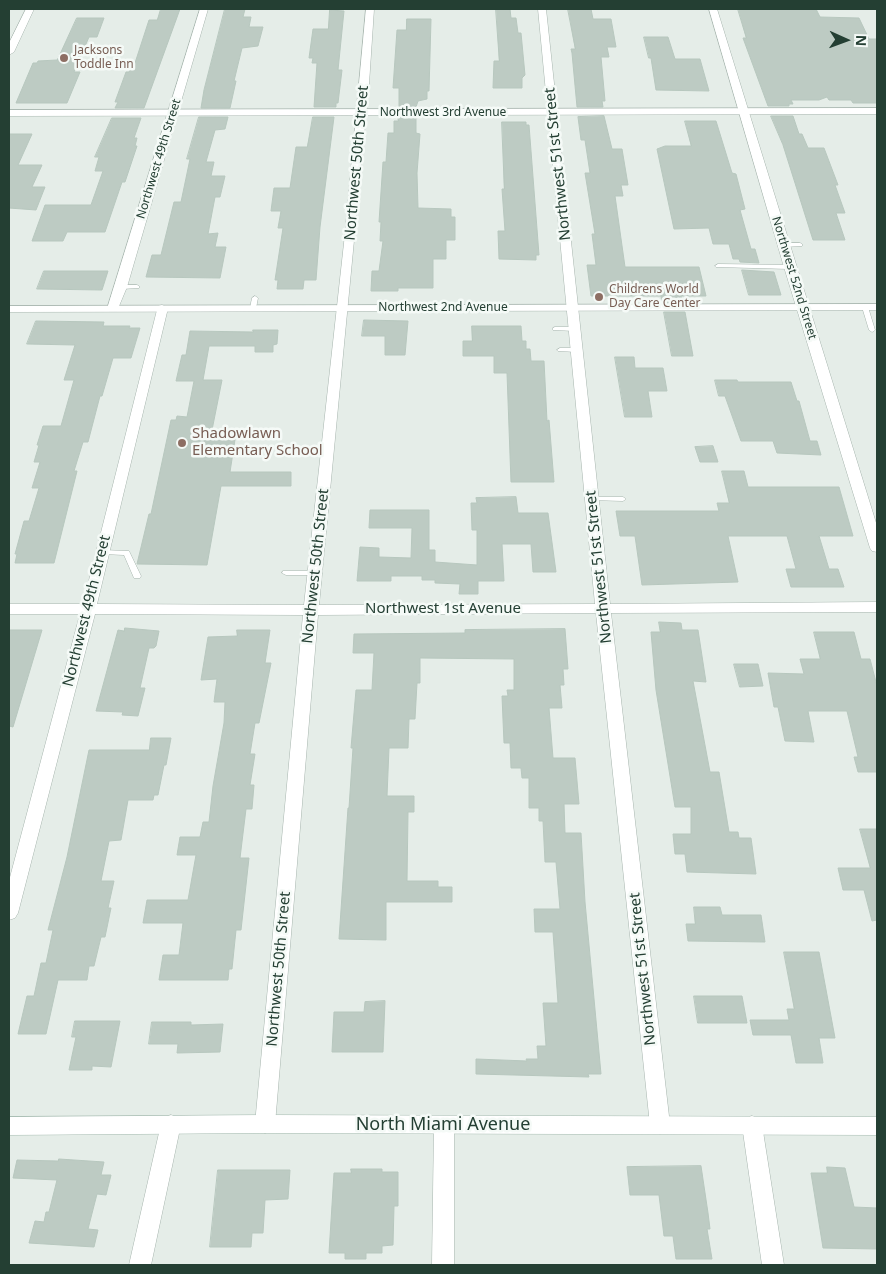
<!DOCTYPE html>
<html>
<head>
<meta charset="utf-8">
<style>
  body { margin:0 }
  #map { position:relative; width:886px; height:1274px; overflow:hidden; background:#e5ede8; font-family:"Noto Sans",sans-serif }
  canvas { display:block }
  .frame { position:absolute; inset:0; border:10px solid #243f33; pointer-events:none }
  .north { position:absolute; left:821px; top:15px; width:50px; height:50px; -webkit-text-stroke:4px #f5faf7; paint-order:stroke; rotate:92deg; font-size:14px; font-weight:700; line-height:20px; text-align:center; color:#243f33 }
  .north::after { content:''; display:block; margin:auto; width:18px; height:22px; background:#243f33; clip-path:polygon(50% 0,100% 100%,50% 72%,0 100%) }
</style>
</head>
<body>
<div id="map">
<canvas width="886" height="1274"></canvas>
<div class="frame"></div>
<div class="north">N</div>
</div>
<script>
const context = document.querySelector('canvas').getContext('2d');
context.lineJoin = 'round';
function fillPath(path, color) {
  context.fillStyle = color;
  context.fill(path, 'evenodd');
}
function stroke(path, color, width, dash) {
  context.strokeStyle = color;
  context.lineWidth = width;
  context.lineCap = dash ? 'butt' : 'round';
  context.setLineDash(dash || []);
  context.stroke(path);
}
function label(font, color, halo, rows, align = 'center') {
  context.font = font + ' "Noto Sans",sans-serif';
  context.lineWidth = 5;
  context.setLineDash([]);
  context.textBaseline = 'middle';
  context.strokeStyle = halo;
  context.fillStyle = color;
  for (const [text, x, y, turn = 0] of rows) {
    context.save();
    context.translate(x, y);
    context.rotate((+turn || 0) * Math.PI / 180);
    context.textAlign = isNaN(turn) ? turn : align;
    if (halo) context.strokeText(text, 0, 0);
    context.fillText(text, 0, 0);
    context.restore();
  }
}
const building = new Path2D(`
  M161,9H180L144,108H115L118,102H115L126,72H129L135,63L149,20H157Z
  M225,9H245L243,17H251L249,27H263L258,46L242,48L234,81H236L230,108H201L204,90Z
  M496,9H510L511,18H516L518,33H521L525,75L522,78V88H493L494,61H499Z
  M568,9H591L593,19H611L616,47H607L609,57H601L605,101H602L603,107H577L572,53L571,49H575Z
  M738,9H816L820,17L859,18L869,39H877V103H853L851,100H829L827,97L819,100H791L793,104H789V106H768L743,38H746Z
  M330,10L344,11L338,70H342L338,103H336V107H314L317,63H312L313,58H309L313,29H328Z
  M77,18H104L97,37H89L74,72H80L67,103H16L33,63H37L38,61L57,60Z
  M407,19H431L429,91H427V99L418,101L416,107H399V88H393L397,30H406Z
  M644,37H668L675,59H700L709,91L656,90L651,58H649Z
  M604,116L612,149H622L628,185H621L623,196H615L625,267H699L706,296H681L683,303H662L661,296H591L587,265H596L592,234H595L585,173H590L585,140H581L578,117Z
  M771,116H793L799,134H802L808,148H824L838,185H835L845,213H836L845,240H813L783,145Z
  M199,117H228L225,129L215,130L206,162H214L211,176H225L220,197H215L208,234L218,233L215,247H226L220,278L146,277L152,255H161L174,202H181L190,159H187Z
  M313,117H334L320,227L316,280H304L303,289H277L278,280H275L283,228H278L281,211H271L274,188H290L296,147H307Z
  M398,117H416V133L420,134L417,173L418,208L451,209V217H455V240H446V259H433V288H398V291H371L372,271H379L383,241H380L381,222H379L383,162H386L388,133H394V121H398Z
  M112,118H141L134,138H137L135,146H137L125,182H122L105,232H67L63,241H32L45,205H91L103,171H95L99,157H95Z
  M685,121H716L732,173L736,174L745,209L740,210L751,249H755L759,263L740,262L739,259H733L729,244H713L709,228L674,229L657,149L665,146H691Z
  M502,122H526V125H529L539,255H536V260L499,259L498,231H505L502,189H504Z
  M9,134H32L18,165H42L32,187H45L36,210L9,208Z
  M742,270L774,272L781,295H749Z
  M44,271H108L102,290L37,289Z
  M664,312H685L693,356H672Z
  M364,320L408,321L405,355H385V336H362Z
  M36,321L104,322L103,326H130L129,328H140L131,358H113L102,396H100L88,442H83L74,471H77L54,563H15L17,554H15L24,521H29L39,488H32L40,462H34L39,445H37L43,426H61L74,380H64L75,345L27,344Z
  M472,326H521L522,341H526V349H530L531,361H544L547,421L549,420L554,482H511L507,373H494V356H463V341H472Z
  M253,330H278L277,344L273,345V352H255V346H209L203,380H222L212,430L229,431V433H236L230,472H291V486H221L207,565L137,564L149,514H151L171,420H176L177,416L187,417L194,381H176L182,355H186L190,331L253,332Z
  M615,357H634L635,368H663L667,391H648L652,417H625Z
  M715,380H737L738,382H791L797,401H799L810,441H817L821,455L777,453L773,441H741L725,396H719Z
  M713,446L718,462H700L695,447Z
  M722,471H744L748,487H839L853,536H819L829,569H838L844,587H791L786,569H796L787,536H728L738,582L642,585L635,536H620L616,511H719L717,503H729Z
  M516,497L518,513H548L556,572H533L531,544H502L504,581H478V594H459L460,584L435,583V580H422V576H391V581H357L360,547L379,548V557L411,558L412,528H369L370,510H429V550H435V562L477,565V530H472L471,503H477L476,498Z
  M659,622L681,623L682,630H698L706,682L693,681L710,772H719L729,832H738L739,838H751L756,874L687,872L685,854H675L673,834H691V807H675L656,690L651,632H660Z
  M125,628L159,631L156,646L154,648H149L140,688H145L138,716L122,715L123,712L96,711L118,630L124,631Z
  M565,629L568,669H563L564,685H560L562,708H549L553,758H575L579,804H564L565,833H581L585,902L601,1074H588L589,1077L476,1074V1059L527,1061L526,1059H538L537,1046H546L543,1003H558L553,932H535L534,909H560L556,862H545L543,821H539V808H529V778H522L521,768H511L510,743H504L502,696H508L507,690H514V659L420,658V683H417L415,719H409L408,748H389L387,796H414V812H408L407,881H438V887H452V902H386V940L339,939L348,808H349L353,748H351L356,690H372L374,653H353L354,634L465,633V630Z
  M9,630H42L13,727L9,726Z
  M237,630H270L265,663H271L259,723H255L250,754H255L250,785H254L252,809H246L240,858H249L241,930H236L232,969H229L228,980H159L163,955H179L183,923H143L147,900H188L196,855H177L180,837H200L203,822H209L213,786L224,723L225,702H214L217,679L201,680L208,637L237,636Z
  M814,632H854L861,659H870L877,686V772H858L854,757H858L847,711H808L814,742L785,741L778,707H774L768,673L804,674L800,659H820Z
  M734,664H758L763,686L740,687Z
  M151,738H171L166,765H164L158,795H154L153,800H128L121,840L109,841L101,881H114L108,908H111L105,937H101L94,966H89L87,980H58L46,1034H18L27,996H34L41,963H46L53,930H48L67,857L89,750H149Z
  M860,829H877V920L872,921L864,890H843L838,868H870Z
  M694,907H720L722,915H761L765,942L688,941L686,924H695Z
  M784,952H819L835,1038H819L823,1063H796L791,1035H753L750,1020H789L787,1009H794Z
  M694,996H742L747,1023H698Z
  M385,1001L383,1052H332L334,1012H364L365,1002Z
  M75,1021H120L111,1067L92,1066V1070H69L76,1037H72Z
  M152,1022H191V1025L223,1024L220,1052L177,1053L178,1044H149Z
  M59,1159L104,1162L101,1175H111L106,1195L97,1194L88,1229L98,1230L94,1247L29,1243L35,1221L44,1222L46,1212H49L57,1180L13,1178L17,1160L58,1161Z
  M701,1166L708,1213L710,1229H707L712,1259H676L673,1236H664L659,1195H630L627,1167Z
  M827,1167L845,1168L854,1207L877,1208V1249L823,1248L811,1173H827Z
  M351,1169H382V1172H398V1206H394L393,1245L382,1246V1253H366V1259H345V1253H329L334,1173H351Z
  M218,1170H290L288,1199L265,1200L263,1233H252L251,1247H210Z`);
fillPath(building, '#bdcbc3');
stroke(building, '#b7c7be', 1);
const service = new Path2D(`
  M800,243L802,244V246L784,247L781,245L784,243Z
  M718,264L790,265L793,267L790,269L716,267L715,266Z
  M137,285L139,286V288L121,289L118,287L121,285Z
  M255,296L258,298L256,308L253,310L250,308L252,298Z
  M865,305L868,307L875,330L874,331L872,332L869,330L862,307Z
  M555,327H575L578,329L575,331L553,330V328Z
  M560,348H577L580,350L577,352L558,351L557,350Z
  M592,497H623L626,499L623,501L590,500L589,499L590,498Z
  M101,550L129,551L141,576L140,578H134L124,555L103,554H101L99,552Z
  M283,571H314L318,573L314,575H286L282,573Z`);
const minor = new Path2D(`
  M26,9H34L14,52L9,55V43Z
  M200,9H208L127,287L117,311H109L107,309Z
  M366,9H374L369,84L319,605L595,604L538,9H546L610,604L877,602V612L611,613L670,1125L667,1131L660,1134L653,1131L650,1125L596,613L318,615L275,1124L272,1130L265,1133L258,1130L255,1124L303,615L95,614L18,913L15,918L9,920V881L80,614H9V604H83L158,306L162,305L168,308L97,604L304,605L345,234Z
  M709,9H717L877,526V552L872,551L870,548L784,267Z
  M171,1115L178,1118L181,1124L151,1265H129L161,1124L164,1118Z
  M444,1116L451,1119L454,1125V1265H432L434,1125L437,1119Z
  M752,1116L759,1119L762,1125L784,1265H762L742,1125L745,1119Z`);
const tertiary = new Path2D(`
  M877,108V114L9,116V110Z
  M877,304V310L9,312V306Z`);
const secondary = new Path2D(`
  M265,1115L877,1117V1135L265,1133L9,1135V1117Z`);
stroke(service, '#a7b5ae', 1);
stroke(minor, '#a7b5ae', 1);
stroke(tertiary, '#a7b5ae', 1);
stroke(secondary, '#a3b9ae', 1);
fillPath(service, '#fff');
fillPath(minor, '#fff');
fillPath(tertiary, '#fff');
fillPath(secondary, '#fff');
for (const [x, y, r, color] of [
  [64,58,5,"#8d6e63"],
  [599,297,5,"#8d6e63"],
  [182,443,5,"#8d6e63"]
]) {
  const dot = new Path2D();
  dot.arc(x, y, r, 0, 2 * Math.PI);
  context.fillStyle = color;
  context.fill(dot);
  stroke(dot, '#f5faf7', 2);
}
label('12px', '#785e54', '#f5faf7', [
  ["Jacksons",74,51],
  ["Toddle Inn",74,65],
  ["Childrens World",609,290],
  ["Day Care Center",609,304]
], 'left');
label('12px', '#243f33', '#f5faf7', [
  ["Northwest 3rd Avenue",443,113],
  ["Northwest 49th Street",159,159,-73],
  ["Northwest 52nd Street",794,278,73],
  ["Northwest 2nd Avenue",443,308]
]);
label('15px', '#243f33', '#f5faf7', [
  ["Northwest 50th Street",357,163,-85],
  ["Northwest 51st Street",558,164,-96],
  ["Northwest 50th Street",316,566,-84],
  ["Northwest 51st Street",599,567,-96],
  ["Northwest 1st Avenue",443,609],
  ["Northwest 49th Street",87,611,-76],
  ["Northwest 50th Street",279,969,-85],
  ["Northwest 51st Street",643,969,-96]
]);
label('15px', '#785e54', '#f5faf7', [
  ["Shadowlawn",192,434],
  ["Elementary School",192,451]
], 'left');
label('18px', '#243f33', '#f5faf7', [
  ["North Miami Avenue",443,1125]
]);
</script>
</body>
</html>
